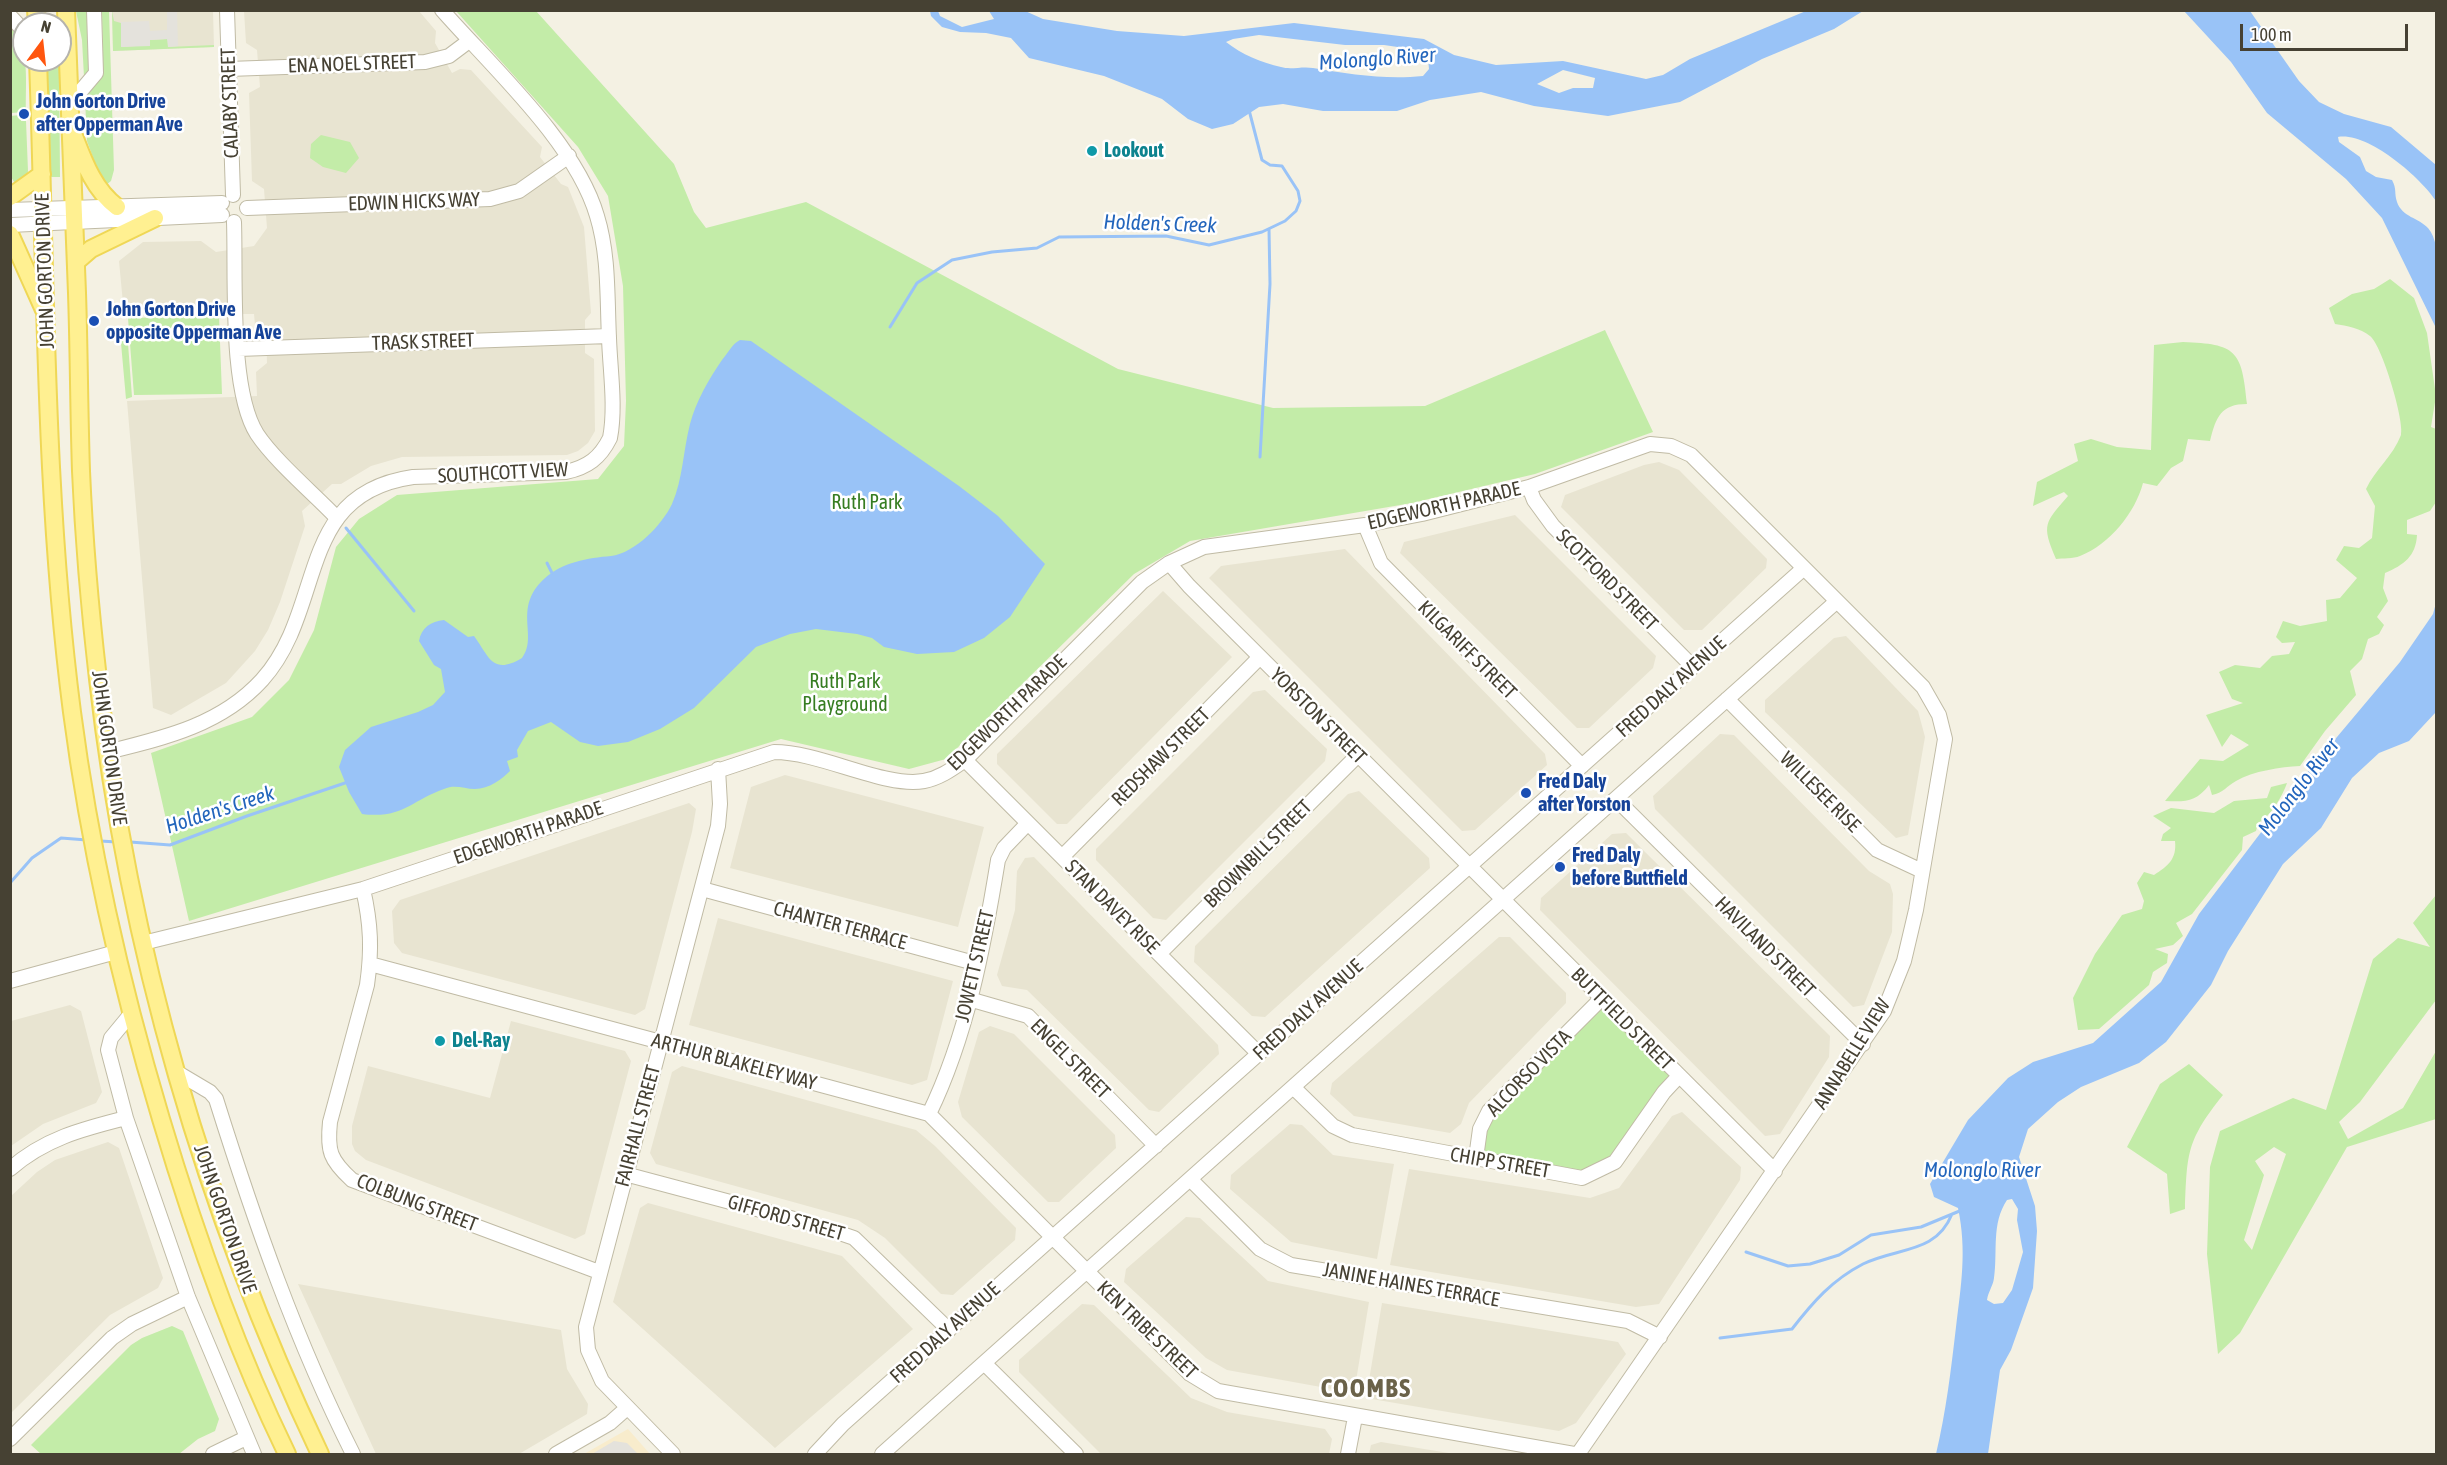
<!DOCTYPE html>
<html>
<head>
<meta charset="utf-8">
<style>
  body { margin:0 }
  #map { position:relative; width:2447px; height:1465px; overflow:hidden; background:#f4f1e3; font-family:"Asap Condensed",sans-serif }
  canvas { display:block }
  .frame { position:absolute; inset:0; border:12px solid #464133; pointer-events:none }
  .north { position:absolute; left:12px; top:12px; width:60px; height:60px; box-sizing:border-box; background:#fff; border:2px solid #b5b3ad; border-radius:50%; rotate:15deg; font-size:16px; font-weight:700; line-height:24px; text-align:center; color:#464133 }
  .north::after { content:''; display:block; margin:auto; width:21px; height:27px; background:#ff560f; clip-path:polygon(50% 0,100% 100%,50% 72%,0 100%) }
  .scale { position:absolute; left:2240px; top:24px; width:168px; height:27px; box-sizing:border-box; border:3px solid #464133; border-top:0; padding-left:8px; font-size:18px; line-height:21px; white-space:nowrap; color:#464133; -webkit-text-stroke:4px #fff; paint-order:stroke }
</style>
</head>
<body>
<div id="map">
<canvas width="2447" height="1465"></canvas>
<div class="frame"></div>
<div class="north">N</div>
<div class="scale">100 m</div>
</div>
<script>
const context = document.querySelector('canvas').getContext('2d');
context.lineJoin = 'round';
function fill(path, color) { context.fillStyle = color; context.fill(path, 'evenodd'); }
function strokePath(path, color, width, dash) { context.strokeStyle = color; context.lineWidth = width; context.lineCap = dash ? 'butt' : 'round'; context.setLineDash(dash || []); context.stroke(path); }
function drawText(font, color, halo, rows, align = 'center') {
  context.font = font + ' "Asap Condensed",sans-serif'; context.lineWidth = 5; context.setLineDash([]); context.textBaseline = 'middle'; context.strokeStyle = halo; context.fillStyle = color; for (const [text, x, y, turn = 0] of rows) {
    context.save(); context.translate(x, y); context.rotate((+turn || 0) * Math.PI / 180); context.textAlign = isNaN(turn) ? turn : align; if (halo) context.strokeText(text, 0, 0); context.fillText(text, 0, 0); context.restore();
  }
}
fill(new Path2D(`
  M112,11H213L214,47L113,51Z
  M244,11H419L436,31L435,43L452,73L460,69L471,70L542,147L540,157L561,184L568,187L584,227L591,313L585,320V353L594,359L595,431L588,443L578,451L567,455L402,457L371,466L341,484H332L302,511L305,526L280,602L268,630L255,651L226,683L171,715L153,708L127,401L257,396L256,372L267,363L266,332L255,325L254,314H124L119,261L143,242L201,241L216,252L254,246L267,228L264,189L252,181L249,93L260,87L257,50L246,43Z
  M1659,462L1679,470L1767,559L1766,568L1702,630H1684L1561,507L1565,495L1644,465Z
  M1515,515L1656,656L1653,668L1589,728H1577L1400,553L1404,542Z
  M1345,549L1545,754L1547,765L1475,830L1462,831L1209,578L1221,566Z
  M1163,591L1232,657L1067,824H1057L997,764V754Z
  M1846,636L1918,711L1925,737L1908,835L1896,838L1765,712V700L1834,638Z
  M1265,690L1327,749L1325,761L1166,920L1153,918L1096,860V849L1253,692Z
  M1720,734L1734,735L1869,871L1890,884L1893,894L1892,932L1864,1005L1853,1007L1655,809L1653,796Z
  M785,775L984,827L958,927L730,868L751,787Z
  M1359,791L1429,858L1430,868L1265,1017L1252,1016L1194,962L1195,946L1348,794Z
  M689,803L696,809L692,832L645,1009L635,1015L402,953L394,943L392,911L400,900Z
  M1626,833L1830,1036L1829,1057L1780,1134L1765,1136L1540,910L1541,898L1612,834Z
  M1034,857L1218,1045L1219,1054L1159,1112L1149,1110L1027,990L1002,986L997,975L1015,910L1017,871L1025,858Z
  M718,918L953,981L927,1080L912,1085L689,1025Z
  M1499,937H1510L1566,993V1003L1469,1103L1461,1124L1450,1133L1354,1116L1330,1094L1332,1083Z
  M70,1005L81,1011L102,1092L96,1103L43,1124L11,1146V1021Z
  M511,1021L625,1051L631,1061L585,1234L575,1239L366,1160L355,1151L352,1144V1126L368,1066L490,1098Z
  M990,1026L1014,1034L1115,1135L1116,1148L1059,1202H1048L962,1117L958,1102L979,1032Z
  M682,1066L916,1130L935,1146L1016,1228L1015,1240L953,1295L941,1294L885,1238L858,1220L656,1164L650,1153L672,1072Z
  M1682,1112L1741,1167L1740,1180L1659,1304L1636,1307L1390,1265L1409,1169L1590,1198L1619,1188L1672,1116Z
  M1290,1124L1302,1125L1333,1155L1394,1164L1377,1259L1291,1242L1230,1189L1231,1175Z
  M108,1142L119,1148L163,1278L158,1288L110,1315L11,1413V1196L37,1172L55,1160Z
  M648,1203L842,1256L913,1329L775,1448L613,1302L640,1208Z
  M1186,1217L1200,1218L1268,1281L1369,1302L1354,1393L1227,1370L1206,1358L1124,1282L1126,1269Z
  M298,1284L561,1330L567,1369L588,1404L587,1414L519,1454H376Z
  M1382,1303L1618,1342L1626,1354L1576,1423L1559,1431L1366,1398Z
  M1082,1304L1094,1305L1191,1398L1227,1412L1325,1429L1332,1439L1329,1454H1101L1019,1372V1360Z
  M1381,1442L1455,1454H1369L1371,1445Z`), '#e8e4d1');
fill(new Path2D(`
  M628,1429L650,1454H584Z`), '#f8eccc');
fill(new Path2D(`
  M76,11H91L93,67L84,77L82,40Z
  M102,11H109L114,170L111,181L106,185H103L87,141L85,99L103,70Z
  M112,11L114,21L121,23L122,47L150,45V40L168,39V47L214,45V47L113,51Z
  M456,11H536L674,164L694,212L706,228L806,202L1118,369L1273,408L1425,406L1605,330L1653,432L1535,474L1412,503L1190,541L1134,574L946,759L909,769L781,739L189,921L151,753L252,717L289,680L314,630L336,547L359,519L397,495L598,479L624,446L626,401L623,286L608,196L578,147Z
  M10,24C31,46 25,83 26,112L11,113Z
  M45,60H59L60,177H49Z
  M21,115V121H26L28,171L27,176L16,185L11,177L10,116Z
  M321,135L350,142L359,158L346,173L323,167L310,158L311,144Z
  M2390,279L2414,298L2427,333L2436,396L2431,427L2436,429V502L2430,511L2407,520V534L2417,535C2416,556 2404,565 2385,573L2383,588L2388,601L2377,617L2384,625L2379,634L2368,639L2362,659L2350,671L2356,695L2325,731L2300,766C2281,767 2253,771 2236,781C2227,786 2223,793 2212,795L2209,785C2196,802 2186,802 2165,801L2200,759L2223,761L2249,745L2231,734L2222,747L2206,715L2243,703L2232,699L2219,672L2235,665L2260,668L2272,656L2289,654L2295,642L2282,643L2276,637L2283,621L2300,626L2327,621L2326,600L2340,598L2357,578L2336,560L2344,546L2359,548L2372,538L2375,506L2366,489C2375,470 2393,456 2401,435C2405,422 2382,345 2370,336C2360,328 2347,326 2335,324L2329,308L2352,294L2374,289Z
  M219,316L222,394L134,395L128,318Z
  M123,330H127L132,397L126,399L120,332Z
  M2183,342C2236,344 2242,350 2247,404C2221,404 2216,417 2210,441L2188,439L2183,461L2171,468L2157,486L2143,483C2135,513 2110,544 2080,556C2073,559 2063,558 2056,559C2041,524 2045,523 2068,496L2064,492L2033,506L2037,482L2078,461L2074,444L2091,439L2117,447L2151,450L2154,345Z
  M2287,783C2282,797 2271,816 2258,823L2256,831L2243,837L2242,850L2192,914L2176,923L2183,936L2173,945L2155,949L2168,954L2167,963L2153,972L2149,985L2099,1029L2078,1030L2073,998L2095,954L2122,915L2142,909L2144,901L2137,883L2144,872L2154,875C2168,866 2177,859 2175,841H2161L2163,834L2171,828L2153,816L2171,808L2214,813L2234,801L2267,798L2271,787Z
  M2436,895V1000L2360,1102L2339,1122L2348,1139L2403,1108L2436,1051V1119L2347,1147L2240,1333L2218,1354L2207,1254L2210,1167L2220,1131L2293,1098L2326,1110L2373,959L2398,938L2430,947L2413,923ZM2274,1147L2286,1154L2252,1250L2244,1240L2264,1175L2255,1161Z
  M1602,998L1679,1076L1615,1162L1582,1178L1476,1158L1480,1129Z
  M2189,1064L2223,1095C2187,1140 2187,1152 2185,1209L2170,1214L2167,1174L2127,1147L2160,1084Z
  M172,1326L183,1331L219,1419L215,1431L198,1439L179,1454H41L31,1445L131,1345L142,1338Z`), '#c3eca8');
fill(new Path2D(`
  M167,11H177L178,46L168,47L167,39L150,40V46L121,47V22L149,21L150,31L167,30Z
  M614,1441L627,1443L638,1454H592Z`), '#e4e2dc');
fill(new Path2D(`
  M1023,10L1043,19L1117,31L1184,36L1294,23L1424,39L1454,55L1496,65L1563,61L1646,79L1663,75L1690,59L1806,11H1863L1834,29L1762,59L1680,102L1608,116L1534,106L1481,92L1430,100L1397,111H1323L1283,104L1259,107L1233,124L1212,129L1188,119L1162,99L1104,76L1029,58L1011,38L986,33L960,32L942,27L931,16L930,11H938L940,16L962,27L994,19L989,11ZM1259,35L1345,45H1384L1418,50L1428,59L1429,69L1423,76C1385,80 1350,74 1313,68C1302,66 1291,70 1281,67C1262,63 1241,54 1226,42L1233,39ZM1563,70L1595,78L1593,88H1573L1559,93L1537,84Z
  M2184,11H2250L2299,81L2319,102L2344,114L2391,127L2436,165V201C2420,177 2368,132 2338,137L2339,142L2360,157L2366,171L2376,177L2392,180C2397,189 2394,193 2397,202C2402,217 2419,218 2428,228C2444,245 2437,305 2436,328L2382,218L2346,179L2267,113L2231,62Z
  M740,340L751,341L959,486L998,516L1045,564L1010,617L984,638L954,652L917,654L884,647L872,638L857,634L816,629L790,634L756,647L694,708L660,729L628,742L598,746L580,742L551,722L528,731L517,750L518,757L507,761L510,771C502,779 489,789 475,789C464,789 455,784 444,789C410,801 403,819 362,814L349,792L339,767L345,750L371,727L418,712L433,705L445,692L441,669L434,665L419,641C421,628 431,621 444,620L468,637L474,636C489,656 492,676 522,658C539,636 512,609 544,579C562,562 588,558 611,556C635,553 662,525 672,504C683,479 683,451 690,424C696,401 709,379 722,360C728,353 732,344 740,340Z
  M2436,603V712L2409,741L2379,753L2352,778L2321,828L2283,864L2228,951L2211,985L2166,1042L2139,1063L2081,1087L2058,1102L2028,1129L2019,1157L2035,1206L2037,1231L2033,1288L2011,1350L2000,1370L1988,1454H1936C1946,1412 1951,1370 1956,1327C1961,1285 1967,1251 1958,1208L1934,1197L1930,1184L1968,1120L2008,1078L2033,1062L2093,1043L2161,982L2199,914L2300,781L2400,662L2433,614ZM2012,1199L2018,1209L2017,1220L2023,1252L2012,1290L2003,1303L1994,1304L1987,1300C1988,1292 1993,1286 1994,1278C1998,1251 1991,1224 2007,1200Z`), '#99c3f7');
strokePath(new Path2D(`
  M890,327L917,283L952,260L992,252L1037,248L1059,237L1166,236L1209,245L1262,232L1285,221L1296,211L1300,201L1298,191L1282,166L1270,165L1262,160L1249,110
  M1260,457L1270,284L1269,229
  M346,528L414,611
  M547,563L552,573
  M100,841L117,842
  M130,842L170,845L247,816L345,783
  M10,883L32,858L61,838L87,840
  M1746,1252L1788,1266L1810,1264L1839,1255L1871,1235L1921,1227L1962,1210
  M1720,1338L1792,1329C1813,1302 1832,1280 1863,1264C1898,1247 1936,1254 1952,1214`), '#99c3f7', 3);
const minor = new Path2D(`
  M227,10L233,195
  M10,16L24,31
  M229,69L425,62L449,56L469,41
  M69,105L96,73L94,10
  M247,208L490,199L519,191L569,156
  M10,210L222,203
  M234,222C236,277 229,390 257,434C275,461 313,493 336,517
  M10,225L222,215
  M238,349L609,336
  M1529,487L1534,500L1553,526L1693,667
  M1365,525L1381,563L1582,766
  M1169,563L1189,586L1775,1171
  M1727,699L1877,850L1922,871
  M107,752C164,738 221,725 262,680C327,608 294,494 413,477L566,472C588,467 600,458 610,438C616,407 610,369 609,338C607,297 609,255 597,216C576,143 492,67 442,10
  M965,760L1259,1054
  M1616,799L1863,1044
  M1062,857L1260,657
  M363,889C371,924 372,950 367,985L330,1122C327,1151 330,1160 352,1180L599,1272
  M702,889L978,964
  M143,943L363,889L774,752C821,752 884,788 924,781C940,778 952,769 965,760L1142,582L1169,563L1204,547L1365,525L1422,514L1529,487L1650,444L1671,446L1691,455L1923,687L1939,715L1945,739L1916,910L1904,961L1884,1011L1578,1454
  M1159,954L1358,755
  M370,964L929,1114L1190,1374L1218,1391L1574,1454
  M10,981L116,952
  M969,999L1028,1016L1156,1146
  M130,1015L111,1038L108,1050L126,1118L188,1297L254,1454
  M178,1073L210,1092L216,1099C254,1220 296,1341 353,1454
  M1293,1087L1333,1126L1352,1135L1582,1178L1615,1162L1664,1092L1679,1076
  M929,1114C967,1036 984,946 998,860L1004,848L1028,823
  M1476,1158L1480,1129L1489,1111L1602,998
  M10,1169C44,1139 82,1129 126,1118
  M625,1174L813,1224L854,1238L949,1330
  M1190,1179L1260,1249L1291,1265L1628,1321L1660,1337
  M984,1363L1076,1454
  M10,1439L112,1338L132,1324L188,1297
  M213,1454L246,1438
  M556,1454L610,1423L627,1408
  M673,1454L602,1381L588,1350L586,1327L718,826L720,804L718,769
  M815,1454L843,1424L1804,568
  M882,1454L1837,601
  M1348,1454L1355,1417`);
const major = new Path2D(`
  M36,10L37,24
  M66,10C69,105 74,199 77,293C79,352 79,412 81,471C84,540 90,610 98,679C128,946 205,1212 320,1454
  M38,60C46,277 44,496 72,712C90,850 121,985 161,1119C195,1233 235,1347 287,1454
  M74,136C84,162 94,190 117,207
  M10,197L42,174
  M10,234L44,310
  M76,262L91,249L155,218`);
strokePath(minor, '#c0bba5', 16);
strokePath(major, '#efd756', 20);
strokePath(minor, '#fff', 14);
strokePath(major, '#fff091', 16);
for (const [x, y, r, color] of [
  [24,114,6,"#1a4fb4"],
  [1092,151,6,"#0f9aa8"],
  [94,321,6,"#1a4fb4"],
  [1526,793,6,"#1a4fb4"],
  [1560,867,6,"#1a4fb4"],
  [440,1041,6,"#0f9aa8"]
]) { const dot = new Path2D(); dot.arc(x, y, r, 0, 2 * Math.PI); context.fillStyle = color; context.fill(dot); strokePath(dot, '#fff', 2); }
drawText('20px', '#464133', '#fff', [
  ["ENA NOEL STREET",352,64,-2],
  ["CALABY STREET",230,103,-92],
  ["EDWIN HICKS WAY",414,202,-2],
  ["JOHN GORTON DRIVE",45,271,-92],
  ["TRASK STREET",423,342,-2],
  ["SOUTHCOTT VIEW",503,473,-3],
  ["EDGEWORTH PARADE",1444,506,-13],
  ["SCOTFORD STREET",1607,580,45],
  ["KILGARIFF STREET",1467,650,45],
  ["FRED DALY AVENUE",1671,687,-42],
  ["EDGEWORTH PARADE",1007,713,-44],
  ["YORSTON STREET",1318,716,45],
  ["JOHN GORTON DRIVE",109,748,82],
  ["REDSHAW STREET",1161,757,-45],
  ["WILLESEE RISE",1820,792,45],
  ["EDGEWORTH PARADE",528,833,-19],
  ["BROWNBILL STREET",1258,854,-45],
  ["STAN DAVEY RISE",1112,907,45],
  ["CHANTER TERRACE",840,926,15],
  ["HAVILAND STREET",1765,947,45],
  ["JOWETT STREET",975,966,-77],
  ["FRED DALY AVENUE",1308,1010,-42],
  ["BUTTFIELD STREET",1622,1019,45],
  ["ANNABELLE VIEW",1852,1054,-58],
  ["ENGEL STREET",1070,1059,45],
  ["ARTHUR BLAKELEY WAY",734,1062,15],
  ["ALCORSO VISTA",1529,1073,-46],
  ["FAIRHALL STREET",638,1126,-75],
  ["CHIPP STREET",1500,1163,10],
  ["COLBUNG STREET",417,1203,21],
  ["GIFFORD STREET",786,1218,16],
  ["JOHN GORTON DRIVE",225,1219,71],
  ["JANINE HAINES TERRACE",1411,1285,10],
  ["KEN TRIBE STREET",1147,1330,44],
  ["FRED DALY AVENUE",945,1333,-42]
]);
drawText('bold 20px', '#164399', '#fff', [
  ["John Gorton Drive",36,102],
  ["after Opperman Ave",36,125],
  ["John Gorton Drive",106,310],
  ["opposite Opperman Ave",106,333],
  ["Fred Daly",1538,782],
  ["after Yorston",1538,805],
  ["Fred Daly",1572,856],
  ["before Buttfield",1572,879]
], 'left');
drawText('bold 20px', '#0d838f', '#fff', [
  ["Lookout",1104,151],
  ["Del-Ray",452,1041]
], 'left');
drawText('20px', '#367d21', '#fff', [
  ["Ruth Park",867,503],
  ["Ruth Park",845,682],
  ["Playground",845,705]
]);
drawText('italic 21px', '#2265bc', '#fff', [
  ["Molonglo River",1377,59,-4],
  ["Holden's Creek",1160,224,2],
  ["Molonglo River",2299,787,-52],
  ["Holden's Creek",220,810,-18],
  ["Molonglo River",1982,1170]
]);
context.letterSpacing = '1.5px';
drawText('bold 26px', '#6a6249', '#fff', [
  ["COOMBS",1366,1389]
]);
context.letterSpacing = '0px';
</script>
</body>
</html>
